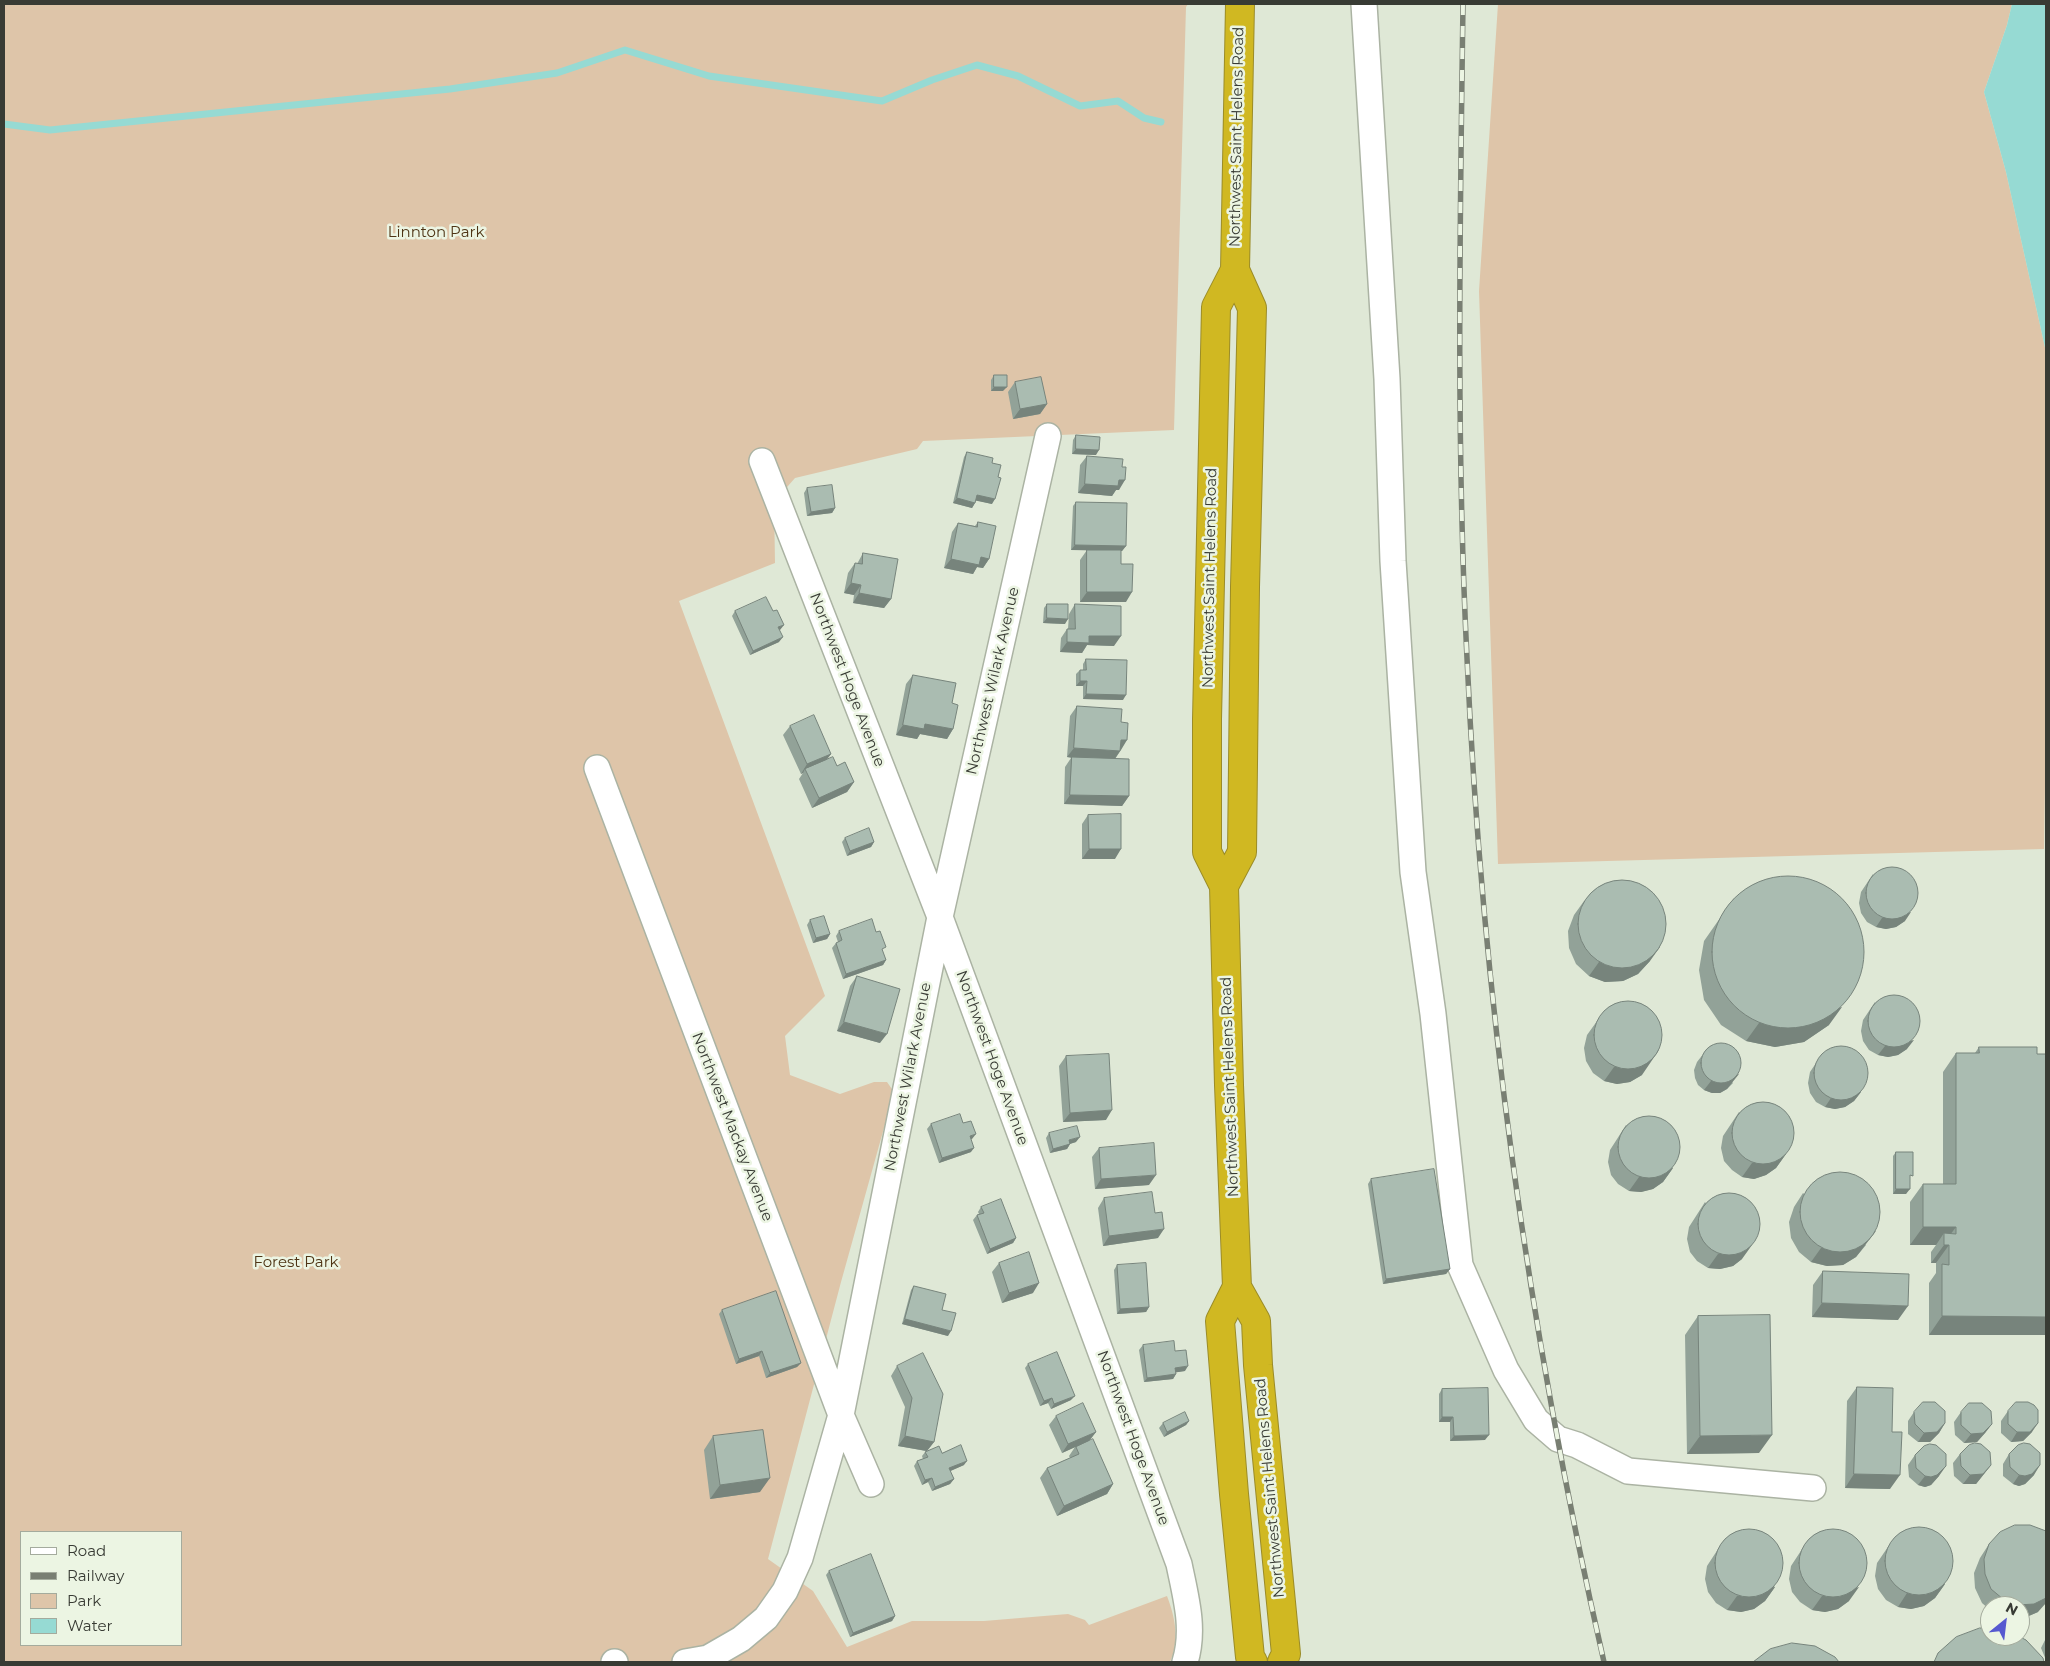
<!DOCTYPE html>
<html>
<head>
<meta charset="utf-8">
<style>
  body { margin:0 }
  #map { position:relative; width:2050px; height:1666px; overflow:hidden; background:#dfe8d6; font-family:Montserrat,sans-serif }
  canvas { display:block }
  .frame { position:absolute; inset:0; border:5px solid #383b34; pointer-events:none }
  .legend { position:absolute; left:20px; top:1531px; width:162px; height:115px; box-sizing:border-box; background:#ecf5e3; border:1px solid #a4ab9d; margin:0; padding:6px 9px; list-style:none; font-size:15px; color:#383b34 }
  .legend li { display:flex; align-items:center; gap:10px; height:25px }
  .legend b { width:25px; border:1px solid #a4ab9d }
  .north { position:absolute; left:1980px; top:1596px; width:50px; height:50px; box-sizing:border-box; background:#ecf5e3; border:1px solid #a4ab9d; border-radius:50%; rotate:29deg; font-size:14px; font-weight:700; line-height:20px; text-align:center; color:#383b34 }
  .north::after { content:''; display:block; margin:auto; width:18px; height:22px; background:#5659d0; clip-path:polygon(50% 0,100% 100%,50% 72%,0 100%) }
</style>
</head>
<body>
<div id="map">
<canvas width="2050" height="1666"></canvas>
<div class="frame"></div>
<ul class="legend">
<li><b style="height:6px;background:#fff"></b>Road</li>
<li><b style="height:6px;background:#797f73"></b>Railway</li>
<li><b style="height:14px;background:#dec5a9"></b>Park</li>
<li><b style="height:14px;background:#96dad3"></b>Water</li>
</ul>
<div class="north">N</div>
</div>
<script>
const context = document.querySelector('canvas').getContext('2d');
context.lineJoin = 'round';
function fill(path, color) { context.fillStyle = color; context.fill(path, 'evenodd'); }
function strokePath(path, color, width, dash) { context.strokeStyle = color; context.lineWidth = width; context.lineCap = dash ? 'butt' : 'round'; context.setLineDash(dash || []); context.stroke(path); }
function drawText(font, color, halo, rows, align = 'center') {
  context.font = font + ' Montserrat,sans-serif'; context.lineWidth = 5; context.setLineDash([]); context.textBaseline = 'middle'; context.strokeStyle = halo; context.fillStyle = color; for (const [text, x, y, turn = 0] of rows) {
    context.save(); context.translate(x, y); context.rotate((+turn || 0) * Math.PI / 180); context.textAlign = isNaN(turn) ? turn : align; if (halo) context.strokeText(text, 0, 0); context.fillText(text, 0, 0); context.restore();
  }
}
fill(new Path2D(`
  M4,4H1188L1186,7L1174,430L923,441L917,449L795,478L774,502L775,563L679,601L825,996L785,1036L790,1075L840,1094L874,1082H887L894,1092L841,1282L768,1559L813,1591L847,1647L912,1621H984L1068,1614L1085,1620L1089,1625L1167,1596C1175,1617 1180,1640 1170,1662H4ZM21,1532H181V1645H21Z
  M1498,4H2012L2007,25L1984,92L2006,172L2046,352V724L2044,849L1498,864L1479,291Z`), '#dec5a9');
fill(new Path2D(`
  M2012,4H2046V352L2006,172L1984,92L2007,25Z`), '#96dad3');
strokePath(new Path2D(`
  M4,124L50,130L450,89L557,73L625,50L709,76L882,101L932,80L977,65L1018,76L1080,106L1118,101L1144,118L1161,122`), '#96dad3', 7);
const minor = new Path2D(`
  M1364,4L1387,379L1393,561L1413,872L1433,1014L1460,1265L1506,1370L1536,1420L1558,1439L1577,1445L1628,1471L1813,1488
  M762,461L940,917L1179,1564C1186,1598 1195,1629 1185,1662
  M597,768L841,1415L871,1484
  M614,1662H615
  M685,1662L708,1658L741,1639L766,1618L785,1591L800,1558L841,1415L940,917L1048,436`);
const highway = new Path2D(`
  M1235,270L1216,307L1207,719V852L1224,886L1229,1085L1237,1287L1256,1321L1258,1365L1286,1654L1282,1662
  M1224,886L1242,852L1245,587L1252,308L1235,270L1240,4
  M1237,1287L1220,1321L1234,1494L1250,1657L1253,1662`);
strokePath(minor, '#abb3a3', 28);
strokePath(highway, '#9b8c28', 30);
strokePath(minor, '#fff', 25);
strokePath(highway, '#d0b822', 28);
const rail = new Path2D(`
  M1463,4C1460,222 1456,440 1467,658C1482,994 1529,1334 1604,1662`);
strokePath(rail, '#797f73', 5.5);
strokePath(rail, '#ecf5e3', 4, [11]);
fill(new Path2D(`
  M994,375L1003,391H991V380Z
  M1015,382L1047,404L1040,414L1013,419L1008,392Z
  M1076,435L1096,455L1072,454L1073,440Z
  M967,452L992,463V504L975,500V503L972,508L953,503L964,457Z
  M1087,456L1122,467L1119,490H1116L1112,496L1078,493L1080,465Z
  M807,488L835,508L832,513L807,516L804,493Z
  M1076,502L1126,546L1122,551H1121V564L1126,602H1080V560L1087,550H1071L1073,506Z
  M978,522L989,559L983,568L977,567L973,574L944,568L952,532L958,523L975,526Z
  M863,553L891,599L884,608L853,603L854,595L844,593L848,573L855,563L857,564Z
  M1047,604L1065,624L1043,623L1044,608Z
  M1075,604L1114,646L1087,645L1082,653L1060,652L1061,638L1067,629H1068L1069,614Z
  M735,611L780,630H779V642L750,655L732,616Z
  M1086,659L1123,700L1083,699V686H1076V674L1080,670H1083V664Z
  M913,675L952,703L953,729L947,739L920,734L917,739L896,735L906,684Z
  M1077,706L1121,722V750L1115,759L1129,796L1122,806L1064,804L1065,767L1071,758L1067,757L1070,716Z
  M790,726L831,754L827,759L837,766L854,782L847,792L812,808L799,779L803,773L801,774L783,735Z
  M1088,815L1115,859H1082V824Z
  M845,838L874,842L871,847L847,856L842,842Z
  M1873,874L1905,921L1896,927L1886,929L1876,927L1867,922L1861,913L1859,903L1861,892Z
  M1734,898L1829,1025L1804,1042L1775,1047L1746,1041L1721,1025L1704,1000L1699,970L1704,941Z
  M1584,901L1650,961L1638,974L1623,981L1605,982L1589,976L1576,964L1569,948L1568,931L1574,915Z
  M810,920L830,934L827,939L813,943L807,925Z
  M839,931L886,960L883,965L843,979L832,948L836,943L838,942L836,936Z
  M857,976L880,1043L837,1031L850,986Z
  M1875,1002L1907,1049L1898,1055L1888,1057L1878,1055L1869,1050L1863,1041L1861,1031L1863,1020Z
  M1605,1010L1642,1075L1630,1082L1617,1084L1604,1081L1593,1073L1586,1061L1584,1048L1587,1035Z
  M1979,1047L2037,1054H2046V1335H1929V1283L1936,1273V1263H1931V1252L1936,1245H1910V1202L1923,1184H1943V1072L1956,1053H1975Z
  M1704,1053L1733,1083L1727,1089L1720,1093H1712L1704,1090L1698,1085L1695,1078L1694,1070L1697,1062Z
  M1822,1054L1861,1092L1854,1101L1845,1107L1835,1109L1825,1107L1816,1102L1810,1093L1808,1083L1810,1072Z
  M1066,1056L1106,1120L1063,1122L1059,1066Z
  M1739,1112L1786,1154L1776,1168L1766,1175L1754,1179L1742,1177L1732,1170L1724,1161L1721,1148L1723,1136Z
  M963,1123L972,1139H971V1152L939,1163L927,1129L931,1124Z
  M1626,1125L1673,1168L1663,1182L1653,1189L1641,1192L1629,1191L1618,1184L1611,1175L1608,1162L1610,1150Z
  M1049,1133L1076,1142L1070,1144L1067,1149L1050,1153L1046,1138Z
  M1099,1148L1149,1185L1095,1189L1092,1157Z
  M1896,1152L1910,1180L1906,1194H1893V1156Z
  M1371,1179L1450,1269L1446,1274L1383,1284L1368,1184Z
  M1803,1193L1866,1245L1856,1257L1843,1265L1827,1266L1811,1262L1799,1252L1791,1238L1789,1222L1794,1207Z
  M1104,1198L1158,1238L1103,1246L1098,1208Z
  M1705,1202L1742,1259L1733,1266L1720,1269L1708,1268L1697,1261L1690,1252L1687,1239L1689,1227Z
  M981,1207L1016,1238L1013,1243L987,1254L973,1220L977,1215L979,1214L978,1212Z
  M999,1263L1033,1293L1002,1303L992,1272Z
  M1117,1265L1149,1307L1146,1312L1117,1314L1114,1270Z
  M1823,1271L1898,1320L1812,1317L1813,1285Z
  M914,1286L942,1310L948,1336L902,1324L911,1290Z
  M722,1310L801,1363L797,1367L766,1378L759,1356L736,1364L719,1314Z
  M1698,1316L1759,1453L1687,1454L1685,1335Z
  M1143,1345L1175,1351L1185,1371L1176,1372V1374L1173,1379L1144,1382L1139,1350Z
  M1028,1364L1071,1400L1051,1409L1048,1403L1040,1406L1025,1368Z
  M897,1366L934,1442L927,1451L942,1453L964,1465L950,1471L954,1479L950,1484L932,1491L928,1482L922,1485L914,1466L917,1461L923,1459L922,1456L926,1451L898,1446L905,1407L891,1376Z
  M1857,1387L1890,1489L1845,1488L1847,1401Z
  M1442,1389L1485,1440L1450,1441V1422H1439V1394Z
  M2008,1411L2032,1432L2023,1441L2011,1442L2001,1433V1421Z
  M1914,1412L1945,1423L1939,1433L1930,1442H1918L1908,1434V1421Z
  M1961,1412L1992,1424L1985,1433L1977,1442L1964,1443L1955,1435L1954,1422Z
  M1056,1416L1096,1432L1089,1441L1113,1484L1107,1494L1057,1516L1040,1478L1047,1468L1070,1458L1069,1456L1075,1447L1062,1453L1049,1425Z
  M1189,1421L1186,1425L1164,1437L1159,1428L1163,1423Z
  M713,1436L760,1492L710,1499L704,1450Z
  M1960,1454L1991,1465L1984,1474L1976,1484H1963L1954,1476L1953,1463Z
  M2009,1454L2034,1475L2025,1484L2019,1486L2013,1484L2003,1476V1464Z
  M1915,1455L1939,1476L1931,1485L1925,1487L1918,1485L1909,1477L1908,1465Z
  M1894,1538L1945,1584L1935,1598L1924,1606L1911,1609L1898,1607L1886,1600L1878,1589L1875,1576L1877,1563Z
  M1724,1540L1775,1587L1765,1601L1754,1609L1741,1612L1727,1610L1716,1603L1708,1592L1705,1579L1707,1566Z
  M1808,1540L1849,1601L1838,1609L1825,1612L1812,1610L1800,1602L1792,1592L1789,1579L1791,1566Z
  M1989,1544L2038,1612L2024,1618L2020,1606H1990V1610L1982,1603L1975,1588L1974,1573L1980,1558Z
  M829,1571L895,1616L892,1621L850,1637L826,1575Z
  M2046,1638V1660L2041,1648Z`), '#92a298');
fill(new Path2D(`
  M994,387H1007L1003,391H991Z
  M1047,404L1040,414L1013,419L1020,409Z
  M1076,449L1099,450L1096,455L1072,454Z
  M1119,480H1125L1119,490H1116L1112,496L1078,493L1085,484Z
  M977,495L995,499L992,504L973,500Z
  M957,498L975,503L972,508L953,503Z
  M835,508L832,513L807,516L811,512Z
  M1075,545L1126,546L1122,551L1071,550Z
  M981,557L989,559L983,568L977,567L973,574L944,568L951,559Z
  M851,583L861,585L854,595L844,593Z
  M1087,592H1132L1126,602H1080Z
  M859,593L891,599L884,608L853,603Z
  M1047,618L1068,619L1065,624L1043,623Z
  M784,625L780,630L775,632L778,627Z
  M1089,636H1121L1114,646L1087,645L1082,653L1060,652L1067,642Z
  M783,637L779,642L750,655L753,651Z
  M1080,681H1087L1083,686H1076Z
  M1086,694L1126,695L1123,700L1083,699Z
  M925,724L953,729L947,739L920,734L917,739L896,735L903,725Z
  M1121,740H1127L1121,750H1114Z
  M1074,748L1120,751L1114,760L1067,757Z
  M831,754L824,763L805,769L803,773L801,774L807,764Z
  M854,782L847,792L812,808L819,798Z
  M1070,795L1129,796L1122,806L1064,804Z
  M874,842L871,847L847,856L850,851Z
  M1089,849H1121L1115,859H1082Z
  M1911,912L1905,921L1896,927L1886,929L1876,927L1882,918Z
  M830,934L827,939L813,943L816,938Z
  M1660,947L1650,961L1638,974L1623,981L1605,982L1589,976L1599,962Z
  M886,960L883,965L843,979L846,974Z
  M1842,1007L1829,1025L1804,1042L1775,1047L1746,1041L1759,1023Z
  M844,1022L887,1034L880,1043L837,1031Z
  M1914,1040L1907,1049L1898,1055L1888,1057L1878,1055L1885,1046Z
  M1659,1050L1642,1075L1630,1082L1617,1084L1604,1081L1614,1067Z
  M1739,1074L1727,1089L1720,1093H1712L1704,1090L1711,1081Z
  M1861,1092L1854,1101L1845,1107L1835,1109L1825,1107L1831,1098Z
  M1112,1110L1106,1120L1063,1122L1070,1113Z
  M976,1134L972,1139L967,1141L970,1136Z
  M1080,1137L1076,1142L1066,1145L1069,1140Z
  M1070,1144L1067,1149L1050,1153L1053,1149Z
  M974,1148L971,1152L939,1163L942,1158Z
  M1786,1154L1776,1168L1766,1175L1754,1179L1742,1177L1752,1163Z
  M1673,1168L1663,1182L1653,1189L1641,1192L1629,1191L1639,1177Z
  M1156,1175L1149,1185L1095,1189L1101,1179Z
  M1896,1189H1910L1906,1194H1893Z
  M1923,1227H1956L1944,1243V1233L1936,1245H1910Z
  M1164,1229L1158,1238L1103,1246L1109,1236Z
  M1876,1231L1856,1257L1843,1265L1827,1266L1811,1262L1821,1248Z
  M1016,1238L1013,1243L987,1254L990,1249Z
  M1752,1245L1742,1259L1733,1266L1720,1269L1708,1268L1718,1254Z
  M1944,1245H1949L1936,1263H1931Z
  M1450,1269L1446,1274L1383,1284L1386,1279Z
  M1039,1283L1033,1293L1002,1303L1009,1293Z
  M1822,1303L1908,1306L1898,1320L1812,1317Z
  M1149,1307L1146,1312L1117,1314L1120,1309Z
  M1942,1316L2046,1317V1335H1929Z
  M905,1319L951,1331L948,1336L902,1324Z
  M762,1351L759,1356L736,1364L739,1359Z
  M801,1363L797,1367L766,1378L770,1373Z
  M1188,1366L1185,1371L1172,1373L1175,1368Z
  M1176,1374L1173,1379L1144,1382L1147,1378Z
  M1075,1396L1071,1400L1051,1409L1054,1404Z
  M1052,1398L1048,1403L1040,1406L1044,1401Z
  M1442,1417H1453L1450,1422H1439Z
  M1189,1421L1186,1425L1164,1437L1167,1432Z
  M1945,1423L1939,1433L1930,1442H1918L1924,1433Z
  M2038,1423L2032,1432L2023,1441L2011,1442L2017,1432Z
  M1992,1424L1985,1433L1977,1442L1964,1443L1971,1434Z
  M1096,1432L1089,1441L1062,1453L1068,1444Z
  M1489,1435L1485,1440L1450,1441L1454,1436Z
  M1772,1435L1759,1453L1687,1454L1700,1436Z
  M905,1436L934,1442L927,1451L898,1446Z
  M967,1461L964,1465L946,1473L949,1468Z
  M1991,1465L1984,1474L1976,1484H1963L1970,1475Z
  M2040,1465L2034,1475L2025,1484L2019,1486L2013,1484L2019,1475Z
  M1946,1466L1939,1476L1931,1485L1925,1487L1918,1485L1925,1476Z
  M1854,1474L1900,1475L1890,1489L1845,1488Z
  M770,1478L760,1492L710,1499L720,1485Z
  M932,1478L928,1482L922,1485L925,1480Z
  M954,1479L950,1484L932,1491L935,1487Z
  M1113,1484L1107,1494L1057,1516L1064,1506Z
  M1945,1584L1935,1598L1924,1606L1911,1609L1898,1607L1907,1593Z
  M1775,1587L1765,1601L1754,1609L1741,1612L1727,1610L1737,1596Z
  M1859,1587L1849,1601L1838,1609L1825,1612L1812,1610L1822,1596Z
  M2046,1598V1603L2038,1612L2024,1618H2020V1606H1999L2003,1599Z
  M895,1616L892,1621L850,1637L853,1633Z`), '#77847c');
const building = new Path2D(`
  M994,375H1007V387H994Z
  M1041,377L1047,404L1020,409L1015,382Z
  M1076,435L1100,437L1099,450L1076,449Z
  M967,452L993,458L992,463L1001,465L998,477L1001,478L995,499L977,495L975,503L957,498Z
  M1087,456L1123,459L1122,467H1126L1125,480H1119L1118,486L1085,484Z
  M832,485L835,508L811,512L807,488Z
  M1076,502L1127,503L1126,546L1075,545Z
  M978,522L996,526L989,559L981,557L979,565L951,559L958,523L977,527Z
  M1087,550H1121V564H1133L1132,592H1087Z
  M863,553L898,559L891,599L859,593L861,585L851,583L855,563L862,564Z
  M766,597L773,611L777,610L784,625L778,627L783,637L753,651L735,611Z
  M1047,604H1068V619L1047,618Z
  M1075,604L1121,606V636H1089V643L1067,642V629H1075Z
  M1086,659L1127,660L1126,695L1086,694L1087,681H1080V670H1086Z
  M913,675L956,683L952,703L958,705L953,729L925,724L924,729L903,725Z
  M1077,706L1122,709L1121,722L1128,723L1127,740H1121L1120,751L1074,748Z
  M814,715L831,754L807,764L790,726Z
  M833,757L837,766L845,762L854,782L819,798L805,769Z
  M1072,757L1129,759V796L1070,795Z
  M1121,814V849H1089L1088,815Z
  M869,828L874,842L850,851L845,838Z
  M1866 893a26 26 0 1 1 52 0a26 26 0 1 1-52 0Z
  M1712 952a76 76 0 1 1 152 0a76 76 0 1 1-152 0Z
  M1578 924a44 44 0 1 1 88 0a44 44 0 1 1-88 0Z
  M824,916L830,934L816,938L810,920Z
  M872,919L876,932L880,931L886,947L882,949L886,960L846,974L836,943L842,940L839,931Z
  M857,976L900,989L887,1034L844,1022Z
  M1868 1021a26 26 0 1 1 52 0a26 26 0 1 1-52 0Z
  M1594 1035a34 34 0 1 1 68 0a34 34 0 1 1-68 0Z
  M1701 1063a20 20 0 1 1 40 0a20 20 0 1 1-40 0Z
  M1814 1073a27 27 0 1 1 54 0a27 27 0 1 1-54 0Z
  M1979,1047H2037V1054H2046V1317L1942,1316V1264L1949,1265V1245H1944V1233L1956,1234V1227H1923V1184H1956V1053H1979Z
  M1109,1054L1112,1110L1070,1113L1066,1056Z
  M1732 1133a31 31 0 1 1 62 0a31 31 0 1 1-62 0Z
  M960,1114L963,1123L971,1121L976,1134L970,1136L974,1148L942,1158L931,1124Z
  M1618 1147a31 31 0 1 1 62 0a31 31 0 1 1-62 0Z
  M1077,1126L1080,1137L1069,1140L1070,1144L1053,1149L1049,1133Z
  M1154,1143L1156,1175L1101,1179L1099,1148Z
  M1896,1152H1913V1176L1910,1175V1189H1896Z
  M1434,1169L1450,1269L1386,1279L1371,1179Z
  M1800 1212a40 40 0 1 1 80 0a40 40 0 1 1-80 0Z
  M1152,1192L1155,1213L1162,1212L1164,1229L1109,1236L1104,1198Z
  M1698 1224a31 31 0 1 1 62 0a31 31 0 1 1-62 0Z
  M1001,1199L1016,1238L990,1249L977,1215L984,1213L981,1207Z
  M1029,1252L1039,1283L1009,1293L999,1263Z
  M1146,1263L1149,1307L1120,1309L1117,1265Z
  M1823,1271L1909,1274L1908,1306L1822,1303Z
  M914,1286L946,1294L942,1310L956,1313L951,1331L905,1319Z
  M776,1291L801,1363L770,1373L762,1351L739,1359L722,1310Z
  M1770,1315L1772,1435L1700,1436L1698,1316Z
  M1174,1341L1175,1351L1186,1350L1188,1366L1175,1368L1176,1374L1147,1378L1143,1345Z
  M1057,1352L1075,1396L1054,1404L1052,1398L1044,1401L1028,1364Z
  M923,1353L943,1394L934,1442L905,1436L912,1398L897,1366Z
  M1857,1387L1893,1388L1892,1432H1902L1900,1475L1854,1474Z
  M1488,1388L1489,1435L1454,1436L1453,1417H1442V1389Z
  M1923,1402H1935L1945,1411V1423L1937,1432L1924,1433L1915,1424L1914,1412Z
  M2016,1402H2028L2034,1405L2038,1410V1423L2030,1432H2017L2008,1424V1411Z
  M1083,1403L1096,1432L1068,1444L1056,1416Z
  M1969,1403H1982L1991,1411L1992,1424L1983,1433L1971,1434L1961,1425V1412Z
  M1185,1412L1189,1421L1167,1432L1163,1423Z
  M763,1430L770,1478L720,1485L713,1436Z
  M1093,1439L1113,1484L1064,1506L1047,1468L1079,1454L1076,1447Z
  M1975,1443L1981,1444L1990,1452L1991,1465L1983,1474L1970,1475L1961,1466L1960,1454L1969,1445Z
  M2024,1443L2030,1444L2040,1453V1465L2032,1474L2025,1476L2019,1475L2010,1467L2009,1454L2018,1445Z
  M1930,1444L1936,1445L1946,1454V1466L1937,1475L1931,1477L1925,1476L1916,1468L1915,1455L1924,1446Z
  M961,1445L967,1461L949,1468L954,1479L935,1487L932,1478L925,1480L917,1461L928,1457L925,1452L939,1446L942,1453Z
  M2015,1525H2030L2046,1531V1598L2034,1604L2018,1605L2003,1599L1991,1589L1985,1574L1984,1559L1989,1544L2000,1532Z
  M1885 1561a34 34 0 1 1 68 0a34 34 0 1 1-68 0Z
  M1799 1563a34 34 0 1 1 68 0a34 34 0 1 1-68 0Z
  M1715 1563a34 34 0 1 1 68 0a34 34 0 1 1-68 0Z
  M871,1554L895,1616L853,1633L829,1571Z
  M1980,1628L1990,1629V1636H2018L2026,1640L2043,1658L2044,1662H1934L1938,1653L1956,1637Z
  M1792,1643L1815,1646L1835,1657L1839,1662H1753L1770,1649Z`);
fill(building, '#aabcb1');
strokePath(building, '#77847c', 1);
drawText('15px', '#383b34', '#ecf5e3', [
  ["Northwest Saint Helens Road",1237,137,-89],
  ["Northwest Saint Helens Road",1210,578,-89],
  ["Northwest Hoge Avenue",847,680,69],
  ["Northwest Wilark Avenue",993,681,-77],
  ["Northwest Hoge Avenue",992,1058,70],
  ["Northwest Wilark Avenue",908,1077,-79],
  ["Northwest Saint Helens Road",1230,1087,-92],
  ["Northwest Mackay Avenue",732,1127,69],
  ["Northwest Hoge Avenue",1133,1438,70],
  ["Northwest Saint Helens Road",1270,1488,-95]
]);
drawText('15px', '#4e3414', '#ecf5e3', [
  ["Linnton Park",436,233],
  ["Forest Park",296,1263]
]);
</script>
</body>
</html>
